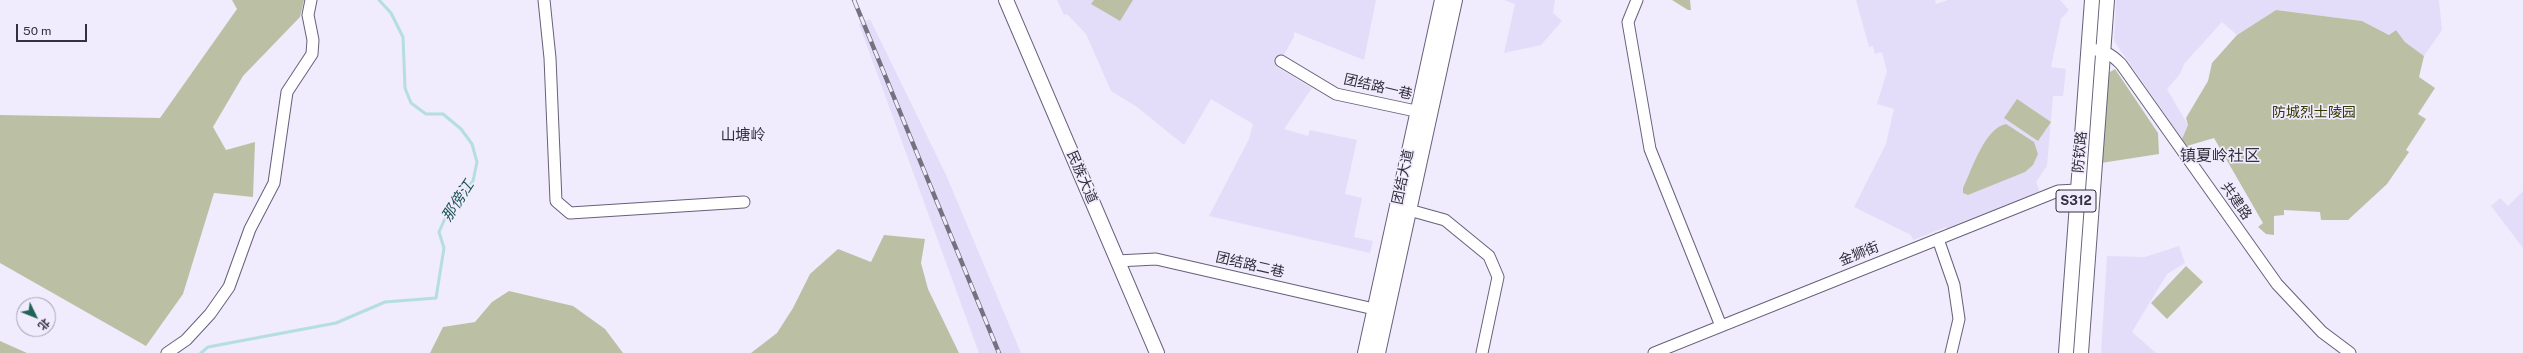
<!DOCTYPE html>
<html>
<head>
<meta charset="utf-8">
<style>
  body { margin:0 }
  #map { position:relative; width:2523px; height:353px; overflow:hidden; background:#f0ebfd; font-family:"Public Sans","Noto Sans SC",sans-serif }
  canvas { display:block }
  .north { position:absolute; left:16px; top:297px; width:40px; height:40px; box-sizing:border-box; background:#f0ebfd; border:1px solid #a5a1b0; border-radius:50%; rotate:133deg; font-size:11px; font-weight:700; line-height:16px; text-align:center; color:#34313c }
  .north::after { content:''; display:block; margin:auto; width:14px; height:18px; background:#206456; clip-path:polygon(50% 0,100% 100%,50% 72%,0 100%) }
  .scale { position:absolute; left:16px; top:24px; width:71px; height:18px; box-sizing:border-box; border:2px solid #34313c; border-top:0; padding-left:5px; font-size:12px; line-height:14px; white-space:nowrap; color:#34313c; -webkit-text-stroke:3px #f0ebfd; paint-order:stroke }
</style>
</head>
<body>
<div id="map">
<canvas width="2523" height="353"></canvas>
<div class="north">北</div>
<div class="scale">50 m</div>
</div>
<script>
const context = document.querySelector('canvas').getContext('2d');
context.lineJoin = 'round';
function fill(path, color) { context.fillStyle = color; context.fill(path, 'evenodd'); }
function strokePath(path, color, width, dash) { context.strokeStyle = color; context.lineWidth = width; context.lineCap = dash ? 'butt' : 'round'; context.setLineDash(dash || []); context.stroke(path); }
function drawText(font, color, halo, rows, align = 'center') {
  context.font = font + ' "Public Sans","Noto Sans SC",sans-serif'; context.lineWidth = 3.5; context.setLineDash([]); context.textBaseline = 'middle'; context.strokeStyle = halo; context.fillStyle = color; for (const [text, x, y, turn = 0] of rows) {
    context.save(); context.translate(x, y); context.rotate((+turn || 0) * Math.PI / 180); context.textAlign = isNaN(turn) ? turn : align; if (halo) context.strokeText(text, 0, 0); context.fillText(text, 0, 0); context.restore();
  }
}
fill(new Path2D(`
  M1057,0H1376L1364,60L1294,32V37L1277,67L1312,88L1284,129L1308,136L1310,130L1357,140L1345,194L1362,198L1354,237L1373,241L1370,253L1209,216L1249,139L1253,124L1211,99L1184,145L1137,107L1111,91L1086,34L1067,14L1064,15Z
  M1504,0H1555L1553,13L1562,21L1541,45L1504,53L1515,4Z
  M1856,0H1935L1936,4L1948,0H2060L2069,10L2061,19L2051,67L2066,69L2063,96H2053L2047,166L2036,182L2040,192L1947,229L1946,227L1913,240L1911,235L1854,207L1886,144L1894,109L1877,104L1887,71L1882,52L1875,54L1873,46L1869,47Z
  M2116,0H2439L2442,30L2424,56L2405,42L2396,30L2389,35L2362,21L2276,10L2237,35L2222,22L2184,64L2180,74L2167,89L2188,125L2182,139L2114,41Z
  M870,19L947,177L1021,353H979L859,24Z
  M2523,191V248L2491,206L2500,198L2508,206Z
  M2179,246L2185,263L2167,274L2132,332L2156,353H2101L2107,256L2145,257Z`), '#e4ddf9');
fill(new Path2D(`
  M232,0H304L300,17L243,76L213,127L226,150L255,142L253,197L214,193L183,294L146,346L0,263V115L160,118L237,9Z
  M1094,0H1133L1120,21L1091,4Z
  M1672,0H1690L1691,10H1688Z
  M2276,10L2362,21L2389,35L2396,30L2405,42L2424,56L2419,77L2435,88L2418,114L2426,119L2406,150L2409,152L2387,184L2348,220H2321L2320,212L2284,210V215L2274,216V235L2266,234L2258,227L2263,223L2214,138L2187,146L2182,139L2188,125L2186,118L2208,81L2212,63L2237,35Z
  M2115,69L2158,133L2159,154L2101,163L2105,75Z
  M2017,99L2051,122L2038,141L2004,118Z
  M2006,124L2034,142L2038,154L2033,165L2025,172L1968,195L1963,193V188C1972,169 1985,128 2006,124Z
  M884,235L925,239L921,263L928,289L959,353H751L777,333L793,308L810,274L838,249L871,262Z
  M2186,266L2203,282L2167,319L2151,303Z
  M509,291L573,306L605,329L623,353H430L443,327L475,322L492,302Z
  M0,341L27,353H0Z`), '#bbc0a4');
strokePath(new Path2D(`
  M201,353L208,347L336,323L385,302L436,298L444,248L439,232L447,214L473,181L477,162L472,144L461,129L443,114H426L411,103L405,88L403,37L391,13L379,0`), '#b4dedf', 3);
const minor = new Path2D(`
  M544,0L550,58L556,201L570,213L744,202
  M1637,0L1628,22L1650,149L1721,326
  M2088,49C2103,50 2110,53 2121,64L2277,284L2322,332L2350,353
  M1281,61L1336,94L1425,113
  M1409,210L1445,220L1489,256L1498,277L1482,353
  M1938,239L1954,285L1959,319L1951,353
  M1117,261L1156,259L1374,309
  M167,353L186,340L210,314L229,287L250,229L274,183L287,92L312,54L313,40L308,15L311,0
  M1654,353L2058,191L2077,190`);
const major = new Path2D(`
  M1006,0L1157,353
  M1365,353L1442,0
  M1378,353L1455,0
  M2066,353L2092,0
  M2081,353L2107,0`);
strokePath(minor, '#676079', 13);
strokePath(major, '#676079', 16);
strokePath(minor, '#fff', 11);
strokePath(major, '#fff', 14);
const rail = new Path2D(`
  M854,0L999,353`);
strokePath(rail, '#75727f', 4.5);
strokePath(rail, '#f0ebfd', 3, [9]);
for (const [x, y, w] of [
  [2076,201,40]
]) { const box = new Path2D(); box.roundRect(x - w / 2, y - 11, w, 22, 3); context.fillStyle = '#f0ebfd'; context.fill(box); strokePath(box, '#34313c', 1); }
drawText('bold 13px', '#34313c', null, [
  ["S312",2076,201]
]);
drawText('14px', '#34313c', '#f0ebfd', [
  ["团结路一巷",1378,87,13],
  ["防钦路",2080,152,-85],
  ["民族大道",1082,177,67],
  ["团结大道",1403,177,-78],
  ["共建路",2236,201,55],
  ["金狮街",1859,254,-22],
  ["团结路二巷",1250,265,13]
]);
drawText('14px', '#343800', '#f0ebfd', [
  ["防城烈士陵园",2314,113]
]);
drawText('15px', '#34313c', '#f0ebfd', [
  ["山塘岭",743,135]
]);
drawText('italic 15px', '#1b5557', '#f0ebfd', [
  ["那傍江",458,201,-57]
]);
drawText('16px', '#34313c', '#f0ebfd', [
  ["镇夏岭社区",2220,156]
]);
</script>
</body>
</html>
